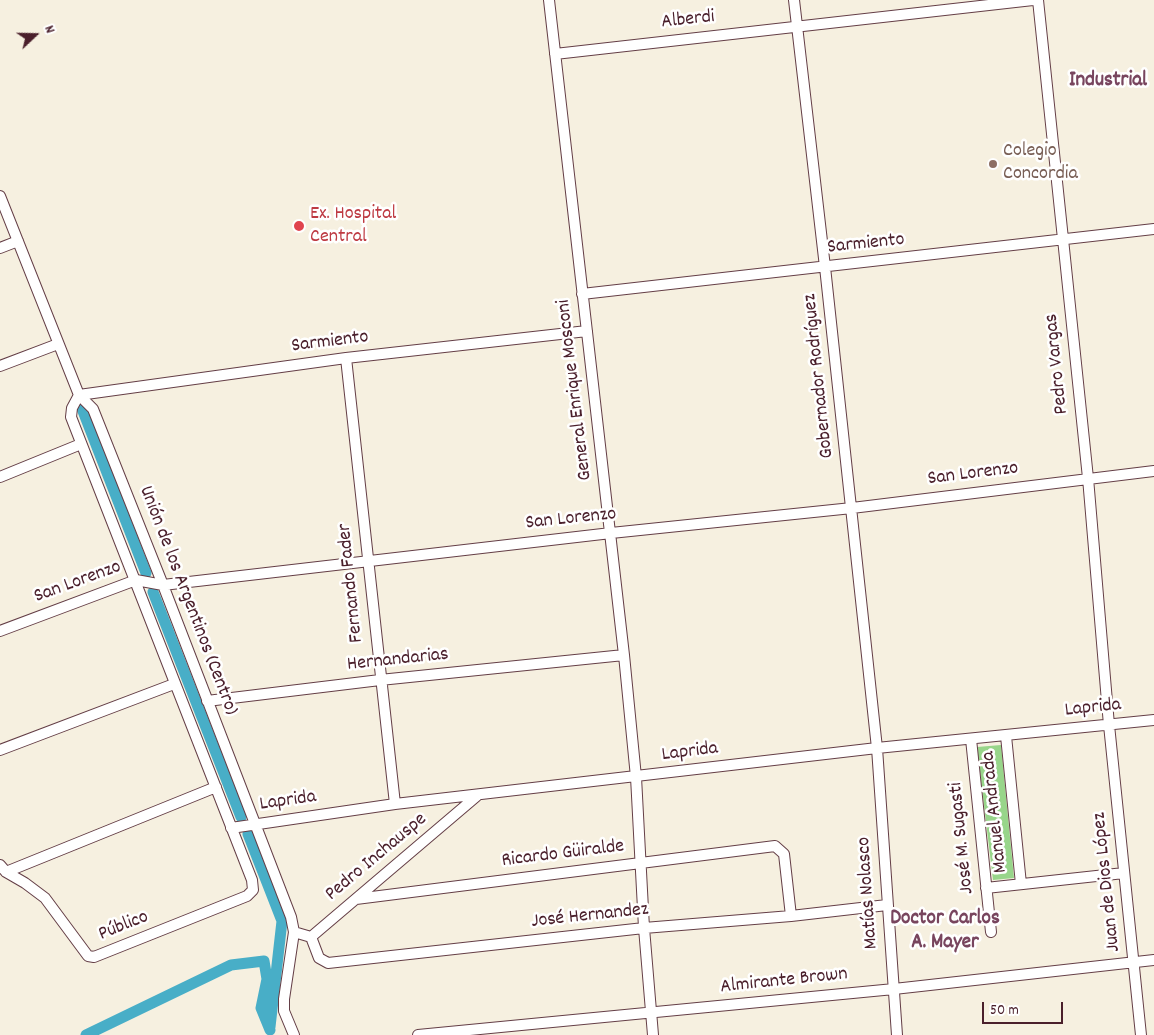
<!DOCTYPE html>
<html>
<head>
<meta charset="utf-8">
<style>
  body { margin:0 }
  #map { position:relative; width:1154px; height:1035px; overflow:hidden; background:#f6f0e0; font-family:Dekko,sans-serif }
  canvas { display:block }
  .north { position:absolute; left:10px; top:10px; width:50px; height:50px; -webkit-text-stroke:4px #fff; paint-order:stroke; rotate:69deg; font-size:14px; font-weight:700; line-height:20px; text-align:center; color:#4a1f2b }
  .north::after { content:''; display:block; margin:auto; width:18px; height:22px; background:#4a1f2b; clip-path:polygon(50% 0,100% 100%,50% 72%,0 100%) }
  .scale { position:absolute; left:982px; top:1002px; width:81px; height:22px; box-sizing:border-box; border:2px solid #4a1f2b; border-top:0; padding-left:6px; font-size:15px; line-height:18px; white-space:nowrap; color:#4a1f2b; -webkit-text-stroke:4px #fff; paint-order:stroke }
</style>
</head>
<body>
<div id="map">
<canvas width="1154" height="1035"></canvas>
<div class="north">N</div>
<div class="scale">50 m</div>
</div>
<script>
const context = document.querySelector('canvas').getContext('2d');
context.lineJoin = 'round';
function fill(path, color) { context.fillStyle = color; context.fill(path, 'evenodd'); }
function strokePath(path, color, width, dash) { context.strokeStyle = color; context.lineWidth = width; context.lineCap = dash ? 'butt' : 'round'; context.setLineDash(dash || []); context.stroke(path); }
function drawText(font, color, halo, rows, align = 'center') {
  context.font = font + ' Dekko,sans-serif'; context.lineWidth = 5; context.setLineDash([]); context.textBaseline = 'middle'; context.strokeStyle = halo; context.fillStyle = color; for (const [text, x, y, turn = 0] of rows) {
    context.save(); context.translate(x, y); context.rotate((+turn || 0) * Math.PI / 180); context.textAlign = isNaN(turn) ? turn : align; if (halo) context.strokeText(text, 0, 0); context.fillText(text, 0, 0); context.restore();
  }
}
fill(new Path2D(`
  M1001,745L1014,878L993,880L977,747Z`), '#98d58a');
strokePath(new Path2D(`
  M81,406L146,573
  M153,592L241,817
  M248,834L282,921L270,1027
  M86,1035L231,965L264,961L267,979L261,1008L270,1030`), '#48aec7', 11);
const minor = new Path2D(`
  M549,0L624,655L636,777L644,928L653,1035
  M794,0L825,267L877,748L897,1035
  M1038,0L1088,478L1109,725L1141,1035
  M555,54L1033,0
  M0,196L79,395L93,409L163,585L291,917L294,932L284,999V1011L294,1035
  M0,248L18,241
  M582,294L1154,229
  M346,358L395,804
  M0,366L58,344
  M79,395L346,358L587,331
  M0,477L81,444
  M0,631L136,580L163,585L611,533L852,508L1154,471
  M207,701L380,680L624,655
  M1006,736L1021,884
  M971,739L991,932
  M0,750L174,684
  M231,828L395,804L877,748L1154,720
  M0,865L6,872L25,883L45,898L88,956L94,957L247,896L253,890L252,880L71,417L72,408L79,395
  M6,872L216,787
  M986,888L1124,873
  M356,899L775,846L784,854L791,916
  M294,932L311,937L478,795
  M311,937L319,958L328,963L644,928L791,916L887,905
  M418,1035L894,989L1154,960`);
strokePath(minor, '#643e46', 12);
strokePath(minor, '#fff', 10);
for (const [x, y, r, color] of [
  [993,164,5,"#8d6e63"],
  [299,226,6,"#e0444e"]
]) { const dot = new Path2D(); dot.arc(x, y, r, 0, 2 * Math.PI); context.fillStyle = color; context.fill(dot); strokePath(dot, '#fff', 2); }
drawText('20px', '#4a1f2b', '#fff', [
  ["Alberdi",688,21,-6],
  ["Sarmiento",866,245,-6],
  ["Sarmiento",330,343,-7],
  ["Pedro Vargas",1058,364,-96],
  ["Gobernador Rodríguez",820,376,-96],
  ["General Enrique Mosconi",576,390,-97],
  ["San Lorenzo",973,475,-7],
  ["San Lorenzo",571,520,-6],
  ["San Lorenzo",78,583,-20],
  ["Fernando Fader",352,583,-96],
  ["Unión de los Argentinos (Centro)",187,601,69],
  ["Hernandarias",398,661,-6],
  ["Laprida",1093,709,-6],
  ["Laprida",690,753,-7],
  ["Laprida",288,802,-8],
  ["Manuel Andrada",996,812,-96],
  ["José M. Sugasti",963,838,-96],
  ["Ricardo Güiralde",563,855,-7],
  ["Pedro Inchauspe",377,858,-40],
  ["Juan de Dios López",1108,882,-96],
  ["Matías Nolasco",869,893,-94],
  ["José Hernandez",590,917,-6],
  ["Público",124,927,-22],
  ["Almirante Brown",784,982,-6]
]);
drawText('20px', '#785e54', '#fff', [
  ["Colegio",1003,152],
  ["Concordia",1003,175]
], 'left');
drawText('20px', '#be3a42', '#fff', [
  ["Ex. Hospital",310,215],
  ["Central",310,238]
], 'left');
drawText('bold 21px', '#78455e', '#fff', [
  ["Industrial",1108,82],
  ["Doctor Carlos",945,920],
  ["A. Mayer",945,944]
]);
</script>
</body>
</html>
